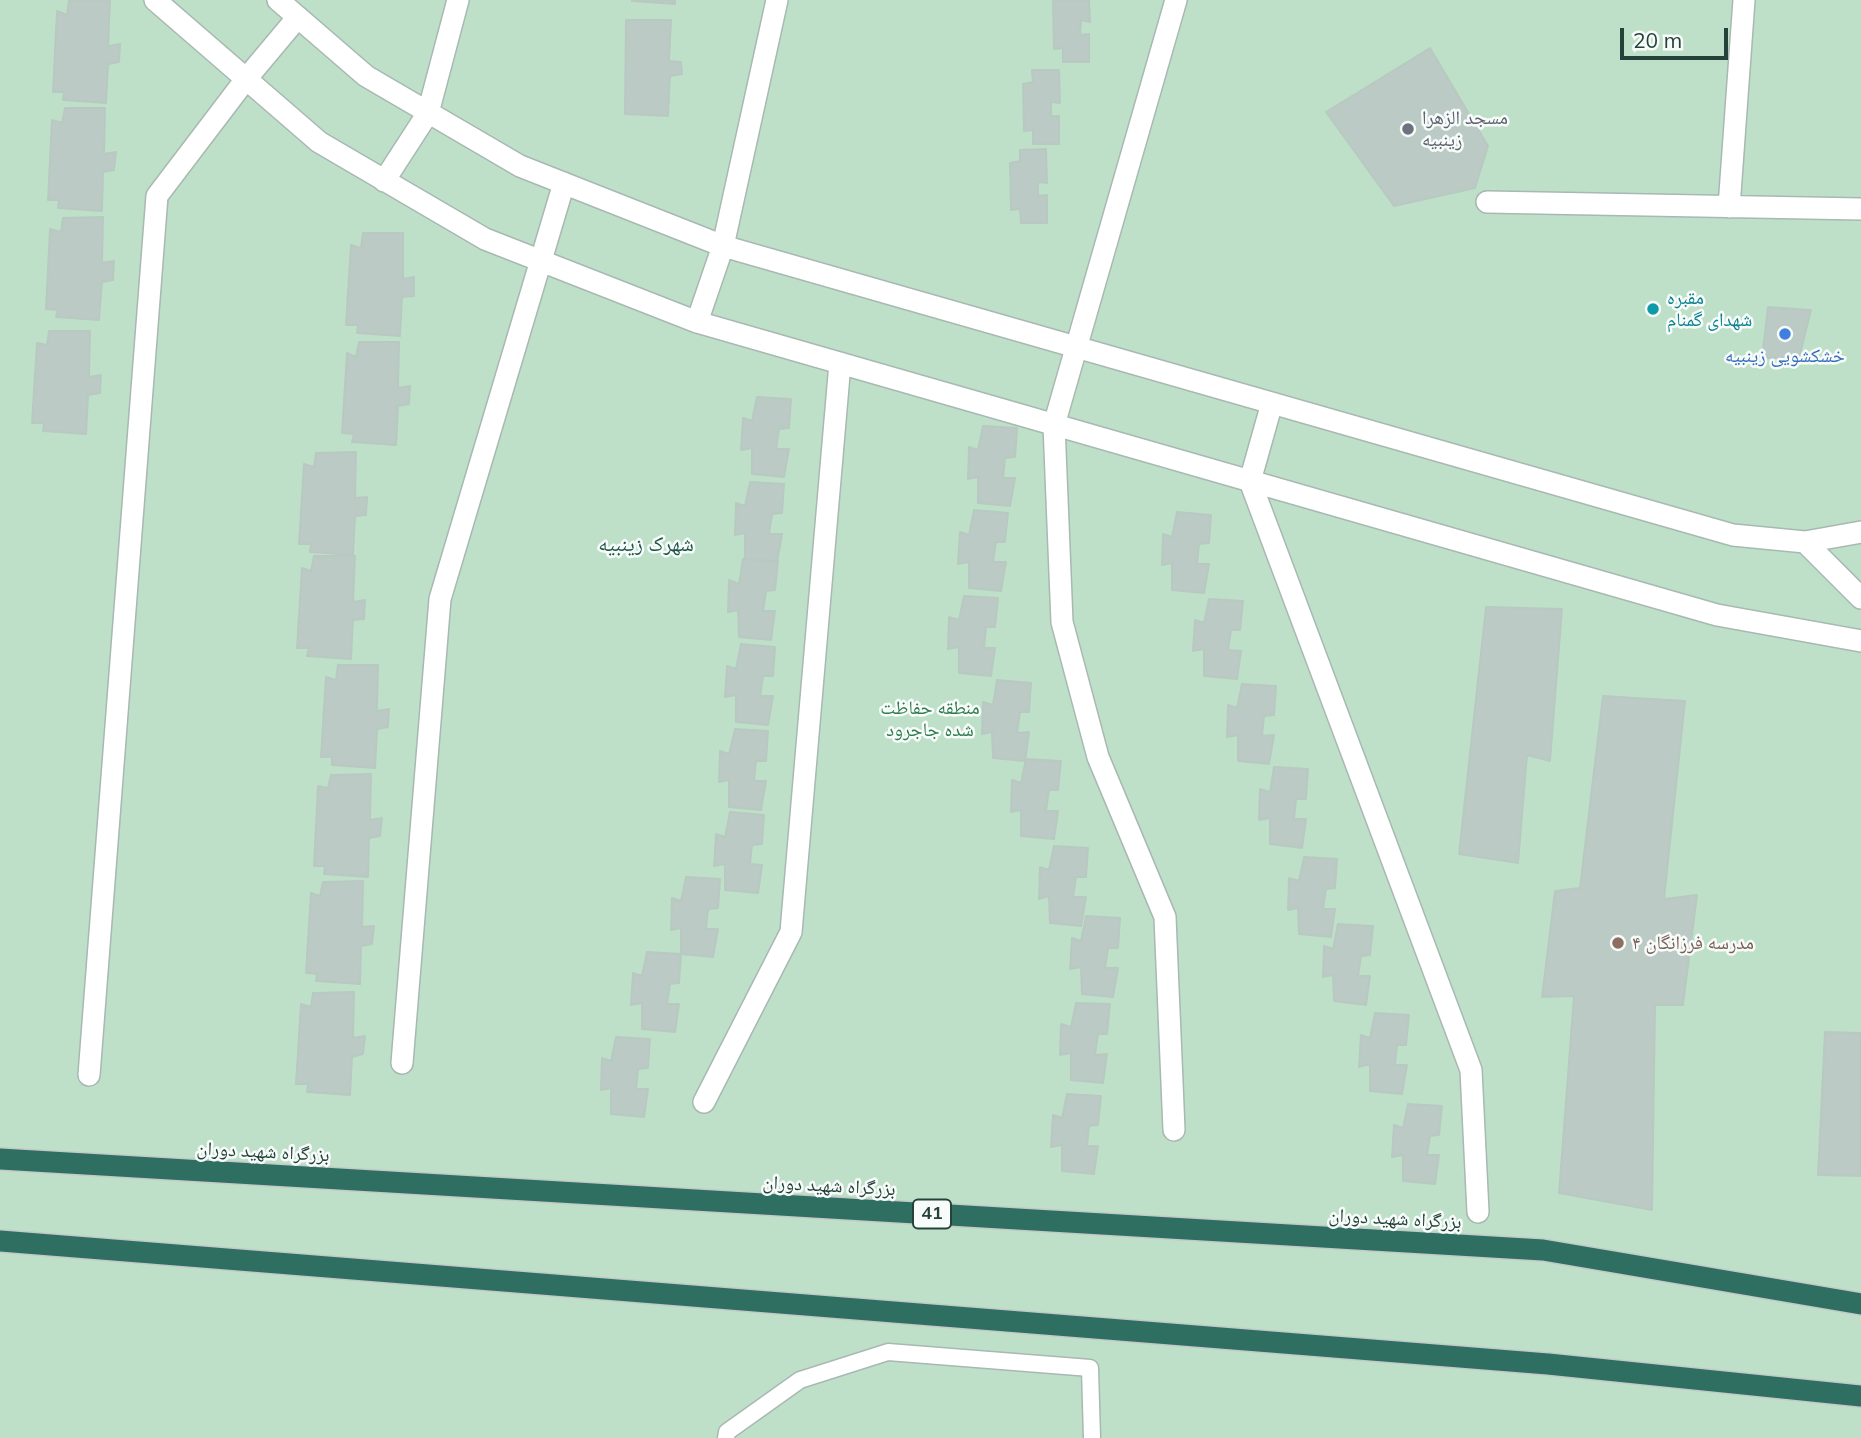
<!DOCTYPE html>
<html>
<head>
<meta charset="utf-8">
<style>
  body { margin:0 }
  #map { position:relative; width:1861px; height:1438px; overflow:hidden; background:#e6efeb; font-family:Mulish,sans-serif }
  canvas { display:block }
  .scale { position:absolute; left:1620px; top:28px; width:108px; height:32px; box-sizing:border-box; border:4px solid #24423a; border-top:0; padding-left:9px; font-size:21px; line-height:24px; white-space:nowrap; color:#24423a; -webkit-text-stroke:5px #f7fbf9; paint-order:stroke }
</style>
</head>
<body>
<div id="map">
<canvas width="1861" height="1438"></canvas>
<div class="scale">20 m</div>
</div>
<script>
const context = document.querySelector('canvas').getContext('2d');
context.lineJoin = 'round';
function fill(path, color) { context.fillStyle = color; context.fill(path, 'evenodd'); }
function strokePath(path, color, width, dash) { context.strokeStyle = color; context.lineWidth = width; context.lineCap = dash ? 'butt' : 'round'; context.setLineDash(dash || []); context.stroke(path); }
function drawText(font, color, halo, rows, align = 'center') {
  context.font = font + ' Mulish,"Noto Naskh Arabic",sans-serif'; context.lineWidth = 5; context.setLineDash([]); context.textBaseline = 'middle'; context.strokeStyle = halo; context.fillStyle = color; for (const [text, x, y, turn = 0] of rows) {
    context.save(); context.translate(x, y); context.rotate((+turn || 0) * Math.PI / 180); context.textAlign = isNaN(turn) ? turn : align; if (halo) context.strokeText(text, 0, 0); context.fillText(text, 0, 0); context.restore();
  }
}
fill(new Path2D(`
  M0,0H1861V1438H0Z`), '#bfe0c8');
const building = new Path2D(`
  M69,0H110L108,46L120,44L119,62L108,64L106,103L63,100L64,92H53L57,11L67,15Z
  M632,0H675V4L632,1Z
  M1059,0H1089L1090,22L1081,20L1080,35L1089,34V62H1063V48L1054,49L1053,1Z
  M626,20H671L669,61L681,62L682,74L670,76L668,116L625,114Z
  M1430,48L1488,146L1475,188L1394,206L1326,112Z
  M1032,70H1059L1060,103L1051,102V116H1059V144H1033V130L1024,131L1023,84L1033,82Z
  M65,108H105L104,154L116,152L114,170L103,172L102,211L58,208L59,200H48L52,120L62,123Z
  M1046,149L1047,183L1038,182V196L1047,195V223H1021L1020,209L1011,210L1010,163L1020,161V150Z
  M103,217L102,263L114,261L113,280L102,282L99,320L56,317L58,310L46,309L50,229L61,232L63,218Z
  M363,233H403V279L414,277V296L402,297L400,336L357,333L358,325H346L351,245L361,248Z
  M1768,307L1811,310L1799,358H1762Z
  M49,331H90L89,377L101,375L100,393L88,395L86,434L43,431L44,423H32L37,343L47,345Z
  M359,342H399L398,388L410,386L409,404L398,406L396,445L352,442L354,434L342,433L347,353L356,357Z
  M757,397L791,399L789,428L779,429L776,449H789L784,477L752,474V448L741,450L743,418L752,421Z
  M983,426L1017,428L1015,457L1005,458L1003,478H1015L1010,506L978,503V477L968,479L969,447L978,450Z
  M356,452L355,498L367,497L366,515L355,516L353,555L310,552L311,544H299L304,464L314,467L316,453Z
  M750,482L784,484L782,513L772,514L769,534H782L777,562L745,559V533L735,535L736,503L745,506Z
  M974,510L1008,513L1005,542H996L993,562H1006L1001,591L969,588V562L958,564L960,532L969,535Z
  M1177,512L1211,515L1209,543L1199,544L1197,564H1209L1204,593L1172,590V563L1162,565L1163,534L1172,537Z
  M314,556H355L353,602L365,600L364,619L353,620L351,659L307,656L309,648H297L302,568L311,571Z
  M743,559L778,561L775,590L766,591L763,611H775L771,640L739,637L738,610L728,612L729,580L739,584Z
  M964,596L998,598L995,627H986L984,648H995L991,676L959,673V647L948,649L949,617L959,620Z
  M1209,599L1243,601L1240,630H1231L1228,650L1241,651L1237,679L1204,676V649L1193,651L1195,620L1204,623Z
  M1486,607L1562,609L1550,761L1527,755L1518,863L1459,854Z
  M741,644L775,647L773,676H763L760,696H773L768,725L736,722V695L725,697L727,666L736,669Z
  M338,665H378L377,711L389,709L388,727L377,729L375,768L332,765V757H321L326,677L336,680Z
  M997,680L1031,683L1029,712H1020L1017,733L1029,732L1025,761L993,758L992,732L982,734L983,702L993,705Z
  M1242,684L1276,686L1274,715L1264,716L1262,736L1274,735L1269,764L1238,761V735L1227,737L1228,705L1237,708Z
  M1603,696L1685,701L1664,899L1697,895L1683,1005H1655L1652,1210L1559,1193L1574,996L1542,997L1555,891L1580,888Z
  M735,729L768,731L766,761H756L754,781H766L761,810L729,807V780L719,782L720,751L729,754Z
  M1026,759L1061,761L1058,790H1049L1046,811H1058L1054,839L1021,836V810L1011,812L1012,780L1021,783Z
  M1274,767L1308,769L1306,799H1296L1294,819H1306L1302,848L1270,844V818L1259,820L1260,789L1270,792Z
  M371,774L370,820L382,818L380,836L369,838L368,877L324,874L325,866H314L318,786L328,788L331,775Z
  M730,812L764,815L762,844L752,845L750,864L762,865L758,893L725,890V864L714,866L716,834L725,837Z
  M1054,846L1088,848L1086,877H1076L1073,897H1086L1081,926L1050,923L1049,896L1039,899L1040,867L1049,870Z
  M1304,857L1337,859L1335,888L1326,889L1323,909H1335L1331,937L1299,934L1298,908L1288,910L1289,878L1299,881Z
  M686,877L720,879L718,908L708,909L706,929H718L713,957L681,954V928L671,930L672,898L681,901Z
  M363,881L362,927L374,926L372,944L361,946L360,984L316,981L317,974L306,973L311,893L320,896L323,882Z
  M1086,916L1120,918L1118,948H1108L1105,968H1118L1113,997L1082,994L1081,967L1070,969L1072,938L1081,941Z
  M1338,924L1373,926L1370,955L1361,956L1358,976H1370L1366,1005L1334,1001L1333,975L1323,977L1324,946L1333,949Z
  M647,952L681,954L679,983L670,984L667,1004H679L675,1032L642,1029V1003L631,1005L633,973L642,976Z
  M354,992L353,1038L365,1036L363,1054L352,1057L350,1095L307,1092L308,1084H296L301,1004L311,1007L313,993Z
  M1076,1003L1110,1004L1107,1034H1098L1095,1055L1107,1054L1103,1083L1071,1080V1053L1060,1055L1061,1024L1071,1027Z
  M1375,1013L1409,1015L1406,1045H1397L1395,1065H1407L1402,1094L1370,1091V1064L1359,1067L1361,1035L1370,1038Z
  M1825,1032L1861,1033V1176L1818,1175Z
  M616,1037L650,1039L648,1068L638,1069L636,1089H648L644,1117L611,1114V1088L601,1090L602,1058L611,1061Z
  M1067,1094L1101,1096L1098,1125L1089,1126L1087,1146H1098L1094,1174L1062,1171V1145L1051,1147L1053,1115L1062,1118Z
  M1408,1104L1442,1106L1439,1135L1430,1136L1427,1155H1439L1435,1184L1403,1181V1155L1392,1157L1394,1125L1403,1128Z`);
fill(building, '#bbcac4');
strokePath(building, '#b8c9c2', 2);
const lane = new Path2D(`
  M726,1438L727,1432L800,1380L888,1352L1090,1368L1092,1438`);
const street = new Path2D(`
  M155,0L319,142L485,239L697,322L1717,615L1861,641
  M278,0L366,76L520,166L723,246L1733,535L1805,542L1861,532
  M384,181L428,113L458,0
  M1487,202L1861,209
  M1729,207L1744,0
  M697,322L723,246L777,0
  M1272,403L1250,481L1471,1070L1478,1212
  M1805,542L1861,598
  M402,1063L440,599L564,183
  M89,1075L157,196L246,79L298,17
  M704,1102L791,932L840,363
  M1174,1130L1165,917L1098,757L1062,622L1054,425L1176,0`);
const highway = new Path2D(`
  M0,1159L1543,1250L1861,1304
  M0,1241L1548,1364L1861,1396`);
strokePath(lane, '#a8b8b2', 19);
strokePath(street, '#a8b8b2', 24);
strokePath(highway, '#c2cac8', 24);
strokePath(lane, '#fff', 16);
strokePath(street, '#fff', 21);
strokePath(highway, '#2f6f62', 21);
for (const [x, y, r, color] of [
  [1408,129,7,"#6b7280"],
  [1653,309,7,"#0f9aa8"],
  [1785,334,7,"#3f7fe0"],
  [1618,943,7,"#8d6e63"]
]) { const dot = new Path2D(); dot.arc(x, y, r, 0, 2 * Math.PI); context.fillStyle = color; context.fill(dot); strokePath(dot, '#f7fbf9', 2.5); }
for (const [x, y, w] of [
  [932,1214,38]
]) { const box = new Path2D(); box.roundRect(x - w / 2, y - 14.5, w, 29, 5); context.fillStyle = '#f7fbf9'; context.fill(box); strokePath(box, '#24423a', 2); }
drawText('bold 18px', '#24423a', null, [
  ["41",932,1214]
]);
drawText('19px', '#5b616d', '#f7fbf9', [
  ["مسجد الزهرا",1422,118],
  ["زینبیه",1422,140]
], 'left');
drawText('19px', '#0d838f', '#f7fbf9', [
  ["مقبره",1667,298],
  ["شهدای گمنام",1667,320]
], 'left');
drawText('19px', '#366cbe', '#f7fbf9', [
  ["خشکشویی زینبیه",1785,356]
]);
drawText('19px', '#2d7a4b', '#f7fbf9', [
  ["منطقه حفاظت",930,708],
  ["شده جاجرود",930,730]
]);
drawText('19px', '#785e54', '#f7fbf9', [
  ["مدرسه فرزانگان ۴",1632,943]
], 'left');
drawText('19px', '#24423a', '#f7fbf9', [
  ["بزرگراه شهید دوران",263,1152,3],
  ["بزرگراه شهید دوران",829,1186,3],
  ["بزرگراه شهید دوران",1395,1219,3]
]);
drawText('21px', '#1f5548', '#f7fbf9', [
  ["شهرک زینبیه",646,545]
]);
</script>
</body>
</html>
